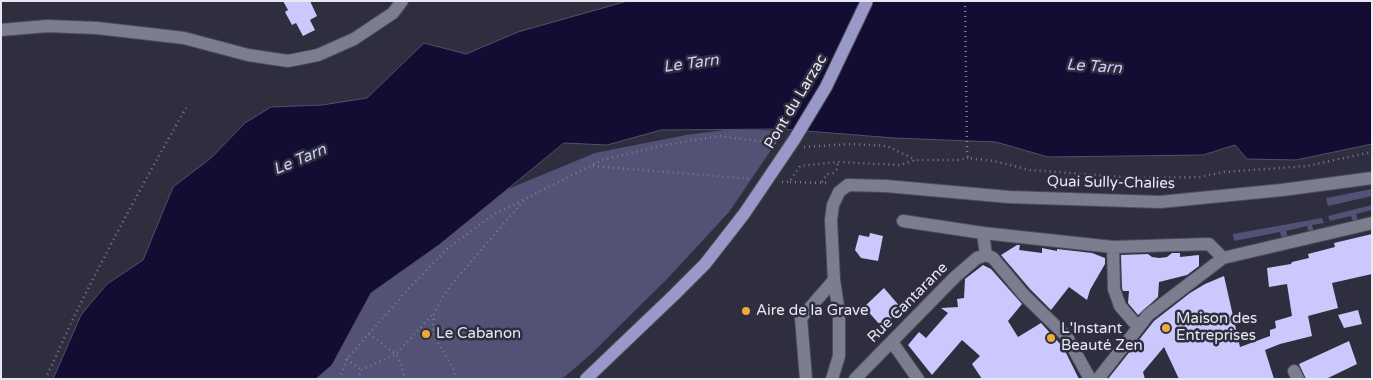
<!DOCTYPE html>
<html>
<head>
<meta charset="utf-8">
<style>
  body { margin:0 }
  #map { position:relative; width:1373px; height:380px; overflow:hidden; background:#2f2e3f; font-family:"Varela Round",sans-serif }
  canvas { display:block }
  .frame { position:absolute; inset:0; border:2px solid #e8e7f2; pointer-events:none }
</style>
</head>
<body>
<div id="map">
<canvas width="1373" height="380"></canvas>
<div class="frame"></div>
</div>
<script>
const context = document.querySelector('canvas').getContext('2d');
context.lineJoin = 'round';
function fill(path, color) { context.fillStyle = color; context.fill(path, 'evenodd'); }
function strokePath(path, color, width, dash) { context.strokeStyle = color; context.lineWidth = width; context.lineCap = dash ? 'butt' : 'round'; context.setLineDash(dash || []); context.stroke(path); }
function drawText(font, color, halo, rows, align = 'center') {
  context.font = font + ' "Varela Round",sans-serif'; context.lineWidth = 5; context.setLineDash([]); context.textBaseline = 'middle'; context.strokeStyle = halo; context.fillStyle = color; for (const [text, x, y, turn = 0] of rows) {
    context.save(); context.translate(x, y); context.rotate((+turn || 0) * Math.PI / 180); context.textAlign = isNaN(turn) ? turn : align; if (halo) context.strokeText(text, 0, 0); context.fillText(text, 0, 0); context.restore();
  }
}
fill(new Path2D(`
  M733,129L784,131L729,212L668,278L590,355L562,379H306L378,277L486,198L595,153L686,135Z
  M1372,189V196L1328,206L1326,198Z
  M1372,205V210L1356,214L1359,224L1354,225L1351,216L1330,221L1328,216Z
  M1322,218L1324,223L1312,225L1315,236L1310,237L1307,226L1286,231L1289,241L1283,242L1280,232L1234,241L1233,234Z`), '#535176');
const water = new Path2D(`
  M628,1H1372V144L1296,160L1247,159L1235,145L1203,155L1048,157L996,142L894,138L781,129L661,130L607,145L564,143L439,245L371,293L332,365L316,379H53L81,315L107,284L143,260L173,187L211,158L245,123L271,107L322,105L367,98L424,43L466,54L518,32Z`);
fill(water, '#140d33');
strokePath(water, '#544e6c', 1);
fill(new Path2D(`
  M283,1H310L317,16L310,20L315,30L303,36L296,23L292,25L285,12L288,10Z
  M870,233L883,236L878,261L861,258L855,250L859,235L869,237Z
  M1372,234V274L1332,283L1338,308L1308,316L1312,336L1280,344L1265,350L1274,379H1179L1164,347L1143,372L1145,379H1108L1154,321L1190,293L1205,284L1224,276L1240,347L1270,336V330L1276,328L1275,321L1292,316L1287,284L1269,287L1267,268L1291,264L1292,262L1309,258L1308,254L1335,247L1334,243Z
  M1017,245H1020L1019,250L1042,253V248L1057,251V249L1092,253L1105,258V264L1090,290L1087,300L1069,287L1051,310L1030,289L1001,255Z
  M1172,253H1180V257L1199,255V266L1187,275L1159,282L1158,297L1138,315L1128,303L1129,291H1123L1122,288L1121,255L1148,254L1152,257L1159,258L1167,257Z
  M983,265L991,269L1022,304L1008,321L1018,337L1041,323L1063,347L1079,379H982L972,364L980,356L962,340L932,375L908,345L919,332L926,338L948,313L941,308L958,307L957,299L964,298L965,279Z
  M884,288L902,309L882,327L864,307Z
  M1358,310L1362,324L1344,328L1338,315Z
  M1349,341L1357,364L1326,379H1306L1299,364Z`), '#cac8fc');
const minor = new Path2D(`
  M1,30L47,26L97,28L184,38L248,55L288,61L318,55L354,39L393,13L402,1
  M903,221L983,233L1113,247L1209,244L1223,258L1148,315L1098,379
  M983,233L986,255L993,258L1024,295L1067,337L1090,379
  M1113,247L1114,289L1120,306L1138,327
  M1223,258L1372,223
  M892,342L918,379
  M1294,371L1298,379
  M806,379L801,318L834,280
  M832,379L839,356V313L834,280L831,220L833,205L839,192L848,185L886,186L1009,197L1160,202L1282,190L1372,178
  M855,379L955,277L977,258L986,255`);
const major = new Path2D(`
  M586,379L674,295L705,264L744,214`);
strokePath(minor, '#4d4c5a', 14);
strokePath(major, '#4d4c5a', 14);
strokePath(new Path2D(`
  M965,1L967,150L968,158L994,161L1030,170L1137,178L1200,177L1224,172L1307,166L1372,152
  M804,147L850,144L887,146L916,160
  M593,166L752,179
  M782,182H789L800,166L838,162L900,165L916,160H960L968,158
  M790,182L829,183
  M822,182L827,174L833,173L837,169L838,162
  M369,334L396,354L433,314
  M347,359L361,370
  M45,379C56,358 64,337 74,317C109,246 147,176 186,108
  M339,379L347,359L410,287L448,248L493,215L602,160L655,147L718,136L776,143
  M357,379L361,370L396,354L401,364L405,379
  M457,379L451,364L436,340L433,327L434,313L450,286L526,198`), '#7d7c8b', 2.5, [1, 4]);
strokePath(minor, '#7d7d90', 12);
strokePath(major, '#9a98c8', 12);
const majorBridge = new Path2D(`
  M744,214L794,140L826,87L867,1`);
strokePath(majorBridge, '#4d4c5a', 14, []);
strokePath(majorBridge, '#9a98c8', 12);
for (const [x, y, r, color] of [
  [746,311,5,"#ebaa39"],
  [1166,328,5,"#ebaa39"],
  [426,334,5,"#ebaa39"],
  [1051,338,5,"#ebaa39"]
]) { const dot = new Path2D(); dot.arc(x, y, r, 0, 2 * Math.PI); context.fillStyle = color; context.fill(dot); strokePath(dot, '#2f2e3f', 2); }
drawText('15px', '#e8e7f2', '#2f2e3f', [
  ["Pont du Larzac",796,102,-59],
  ["Quai Sully-Chalies",1111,183,1],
  ["Rue Cantarane",908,303,-45]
]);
drawText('15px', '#e8e7f2', '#2f2e3f', [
  ["Aire de la Grave",756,311],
  ["Maison des",1176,319],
  ["Entreprises",1176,336],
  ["L'Instant",1061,329],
  ["Beauté Zen",1061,346],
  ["Le Cabanon",436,334]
], 'left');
drawText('italic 16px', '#cecdf9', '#2f2e3f', [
  ["Le Tarn",691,64,-8],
  ["Le Tarn",1094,67,4],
  ["Le Tarn",300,160,-23]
]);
</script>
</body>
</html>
